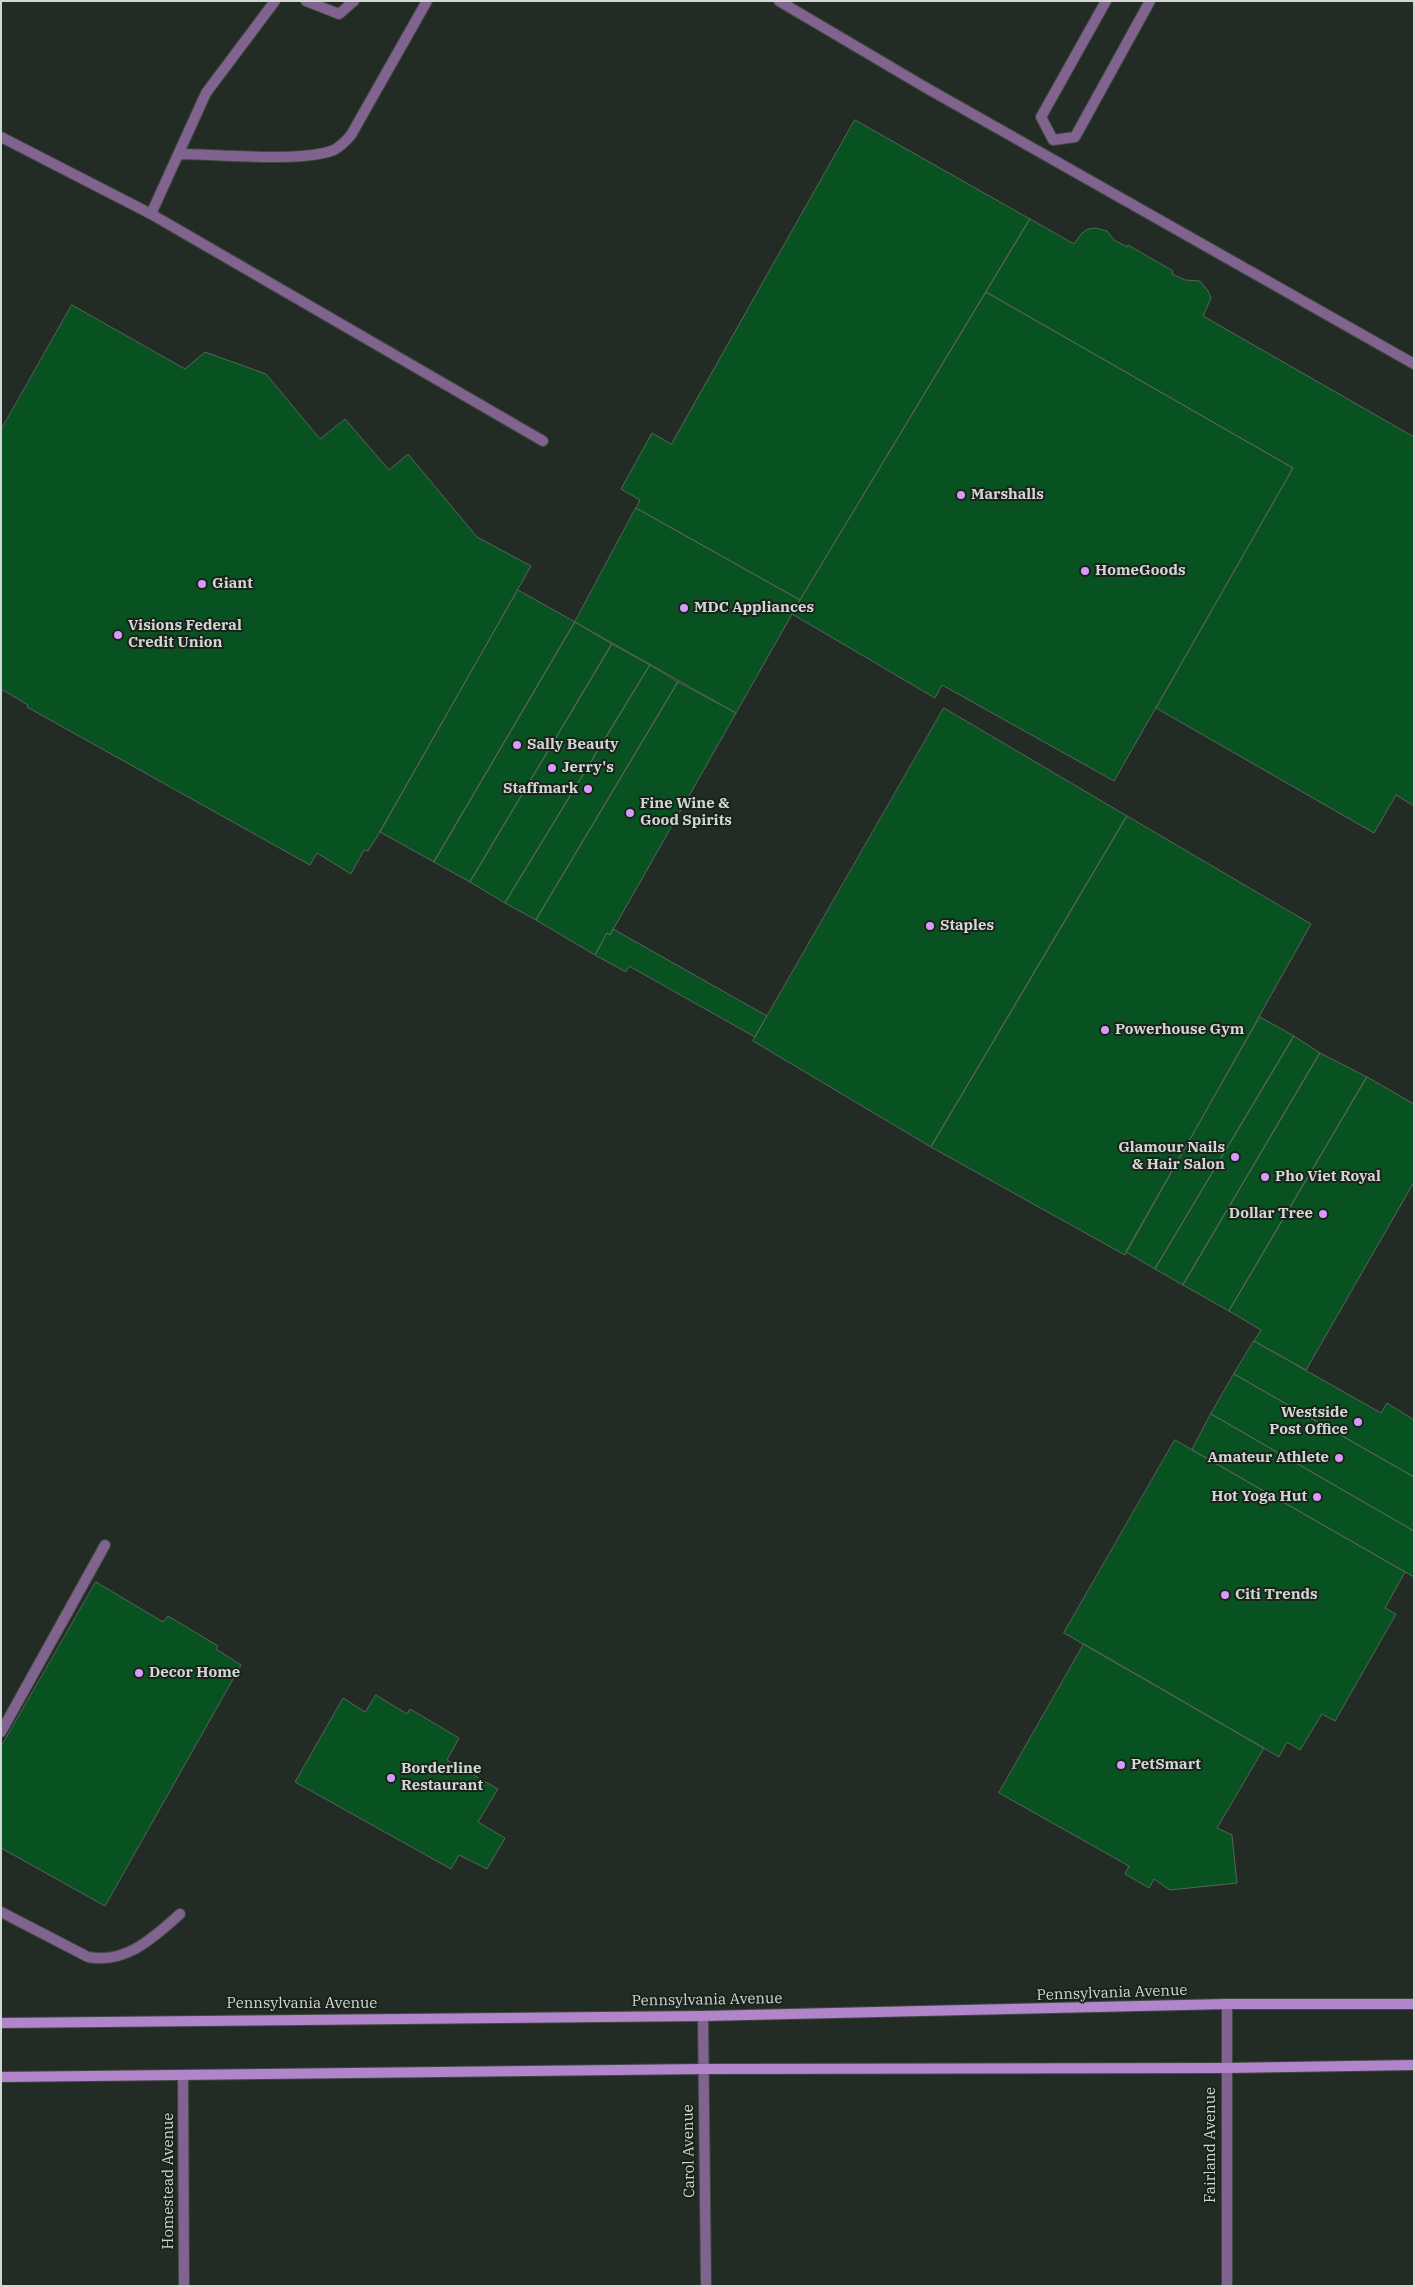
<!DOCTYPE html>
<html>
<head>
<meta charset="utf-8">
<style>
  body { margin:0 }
  #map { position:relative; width:1415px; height:2287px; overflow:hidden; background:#232c24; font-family:"IBM Plex Serif",serif }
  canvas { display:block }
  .frame { position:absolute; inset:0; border:2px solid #d1d7d2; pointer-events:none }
</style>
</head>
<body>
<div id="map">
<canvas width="1415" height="2287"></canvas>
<div class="frame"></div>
</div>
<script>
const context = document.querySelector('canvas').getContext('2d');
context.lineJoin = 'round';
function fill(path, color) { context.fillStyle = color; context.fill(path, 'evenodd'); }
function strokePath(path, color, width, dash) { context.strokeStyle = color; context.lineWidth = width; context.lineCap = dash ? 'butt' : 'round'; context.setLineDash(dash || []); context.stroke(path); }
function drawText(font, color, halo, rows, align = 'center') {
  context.font = font + ' "IBM Plex Serif",serif'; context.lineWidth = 4; context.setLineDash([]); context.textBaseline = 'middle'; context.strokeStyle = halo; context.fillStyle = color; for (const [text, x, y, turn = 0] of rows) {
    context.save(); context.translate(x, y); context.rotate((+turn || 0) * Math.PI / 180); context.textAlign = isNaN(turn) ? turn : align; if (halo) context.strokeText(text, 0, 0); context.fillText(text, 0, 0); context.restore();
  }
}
const building = new Path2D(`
  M855,120L1030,219L800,600L636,508L640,500L621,489L652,433L671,444Z
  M1030,219L1074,244L1082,233L1088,229L1096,228L1107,231L1114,240L1127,247L1128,245L1173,271L1172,274L1185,280L1200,281L1208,291L1211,298L1203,316L1414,437V806L1396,795L1374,833L1156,708L1293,468L986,292Z
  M986,292L1293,468L1114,781L942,685L935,698L792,614Z
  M72,305L185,369L205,352L266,374L320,439L345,419L389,470L408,454L477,537L531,566L380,832L368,851L364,850L351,874L317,853L310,865L27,707L28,705L1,689V430Z
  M636,508L800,600L736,713L575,622Z
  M518,590L575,622L434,862L380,832Z
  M575,622L612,644L470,882L434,862Z
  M612,644L650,665L505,903L470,882Z
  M650,665L678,682L536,920L505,903Z
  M678,682L736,713L610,935L607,933L595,955L536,920Z
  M944,708L1127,816L931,1147L753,1041Z
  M1127,816L1311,924L1125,1255L931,1147Z
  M613,929L767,1016L755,1037L629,966L626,972L595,955L607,933L610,935Z
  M1260,1017L1294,1036L1155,1269L1126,1252Z
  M1294,1036L1320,1053L1183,1285L1155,1269Z
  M1320,1053L1367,1077L1229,1311L1183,1285Z
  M1367,1077L1414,1104V1182L1306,1370L1254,1341L1261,1330L1229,1311Z
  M1254,1341L1381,1413L1387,1403L1414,1420V1477L1234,1374Z
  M1234,1374L1414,1477V1531L1211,1414Z
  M1211,1414L1414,1531V1577L1192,1450Z
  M1175,1440L1405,1572L1385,1608L1396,1614L1335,1721L1322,1714L1300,1750L1287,1742L1279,1757L1064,1633Z
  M96,1582L163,1622L168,1616L218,1646L216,1649L241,1665L105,1906L1,1848V1747Z
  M1084,1644L1264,1748L1217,1828L1232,1835L1237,1883L1170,1890L1154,1879L1149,1888L1125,1874L1129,1866L999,1793Z
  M376,1695L407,1714L410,1709L459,1738L447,1760L498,1789L478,1822L505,1838L487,1869L459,1855L451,1869L295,1782L343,1698L365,1712Z`);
fill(building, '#085222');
strokePath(building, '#58635a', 1);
const lane = new Path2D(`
  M306,1L339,14L354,1
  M779,1L923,86L1414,364
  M1106,1L1041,117L1053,140L1075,137L1150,1
  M1,137L151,214L543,441
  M180,154C217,154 301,163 334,150C341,146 346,141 351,135L427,1
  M151,214L206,93L275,1
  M1,1732L105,1545
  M1,1912L88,1957C126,1964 153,1938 180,1914`);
const street = new Path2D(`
  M703,2016L706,2286
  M183,2075L184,2286
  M1227,2286V2004`);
const secondary = new Path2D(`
  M1,2023L703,2016L1227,2004H1414
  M1,2077L703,2069L1226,2068L1414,2065`);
strokePath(lane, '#3f4740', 12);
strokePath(street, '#3f4740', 12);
strokePath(secondary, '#3f4740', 12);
strokePath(lane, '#80648f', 10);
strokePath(street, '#80648f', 10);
strokePath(secondary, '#b284c9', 10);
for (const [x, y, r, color] of [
  [961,495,5,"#d89af8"],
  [1085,571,5,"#d89af8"],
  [202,584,5,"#d89af8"],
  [684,608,5,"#d89af8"],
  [118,635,5,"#d89af8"],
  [517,745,5,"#d89af8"],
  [552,768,5,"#d89af8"],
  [588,789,5,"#d89af8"],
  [630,813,5,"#d89af8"],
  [930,926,5,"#d89af8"],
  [1105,1030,5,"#d89af8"],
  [1235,1157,5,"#d89af8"],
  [1265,1177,5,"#d89af8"],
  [1323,1214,5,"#d89af8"],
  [1358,1422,5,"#d89af8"],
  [1339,1458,5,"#d89af8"],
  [1317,1497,5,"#d89af8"],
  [1225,1595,5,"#d89af8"],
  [139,1673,5,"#d89af8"],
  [1121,1765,5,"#d89af8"],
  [391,1778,5,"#d89af8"]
]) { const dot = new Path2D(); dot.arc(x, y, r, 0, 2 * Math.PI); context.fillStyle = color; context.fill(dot); strokePath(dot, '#1a221b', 2); }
drawText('bold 15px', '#d1d7d2', '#1a221b', [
  ["Marshalls",971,495],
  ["HomeGoods",1095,571],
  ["Giant",212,584],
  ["MDC Appliances",694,608],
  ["Visions Federal",128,626],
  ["Credit Union",128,643],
  ["Sally Beauty",527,745],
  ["Jerry's",562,768],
  ["Staffmark",578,789,"right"],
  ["Fine Wine &",640,804],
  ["Good Spirits",640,821],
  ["Staples",940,926],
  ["Powerhouse Gym",1115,1030],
  ["Glamour Nails",1225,1148,"right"],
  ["& Hair Salon",1225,1165,"right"],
  ["Pho Viet Royal",1275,1177],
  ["Dollar Tree",1313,1214,"right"],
  ["Westside",1348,1413,"right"],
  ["Post Office",1348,1430,"right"],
  ["Amateur Athlete",1329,1458,"right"],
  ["Hot Yoga Hut",1307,1497,"right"],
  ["Citi Trends",1235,1595],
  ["Decor Home",149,1673],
  ["PetSmart",1131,1765],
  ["Borderline",401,1769],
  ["Restaurant",401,1786]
], 'left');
drawText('15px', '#d1d7d2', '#1a221b', [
  ["Pennsylvania Avenue",1112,1993,-2],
  ["Pennsylvania Avenue",707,2000,-1],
  ["Pennsylvania Avenue",302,2004],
  ["Fairland Avenue",1211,2145,-90],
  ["Carol Avenue",689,2151,-91],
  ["Homestead Avenue",169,2181,-90]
]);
</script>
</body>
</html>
